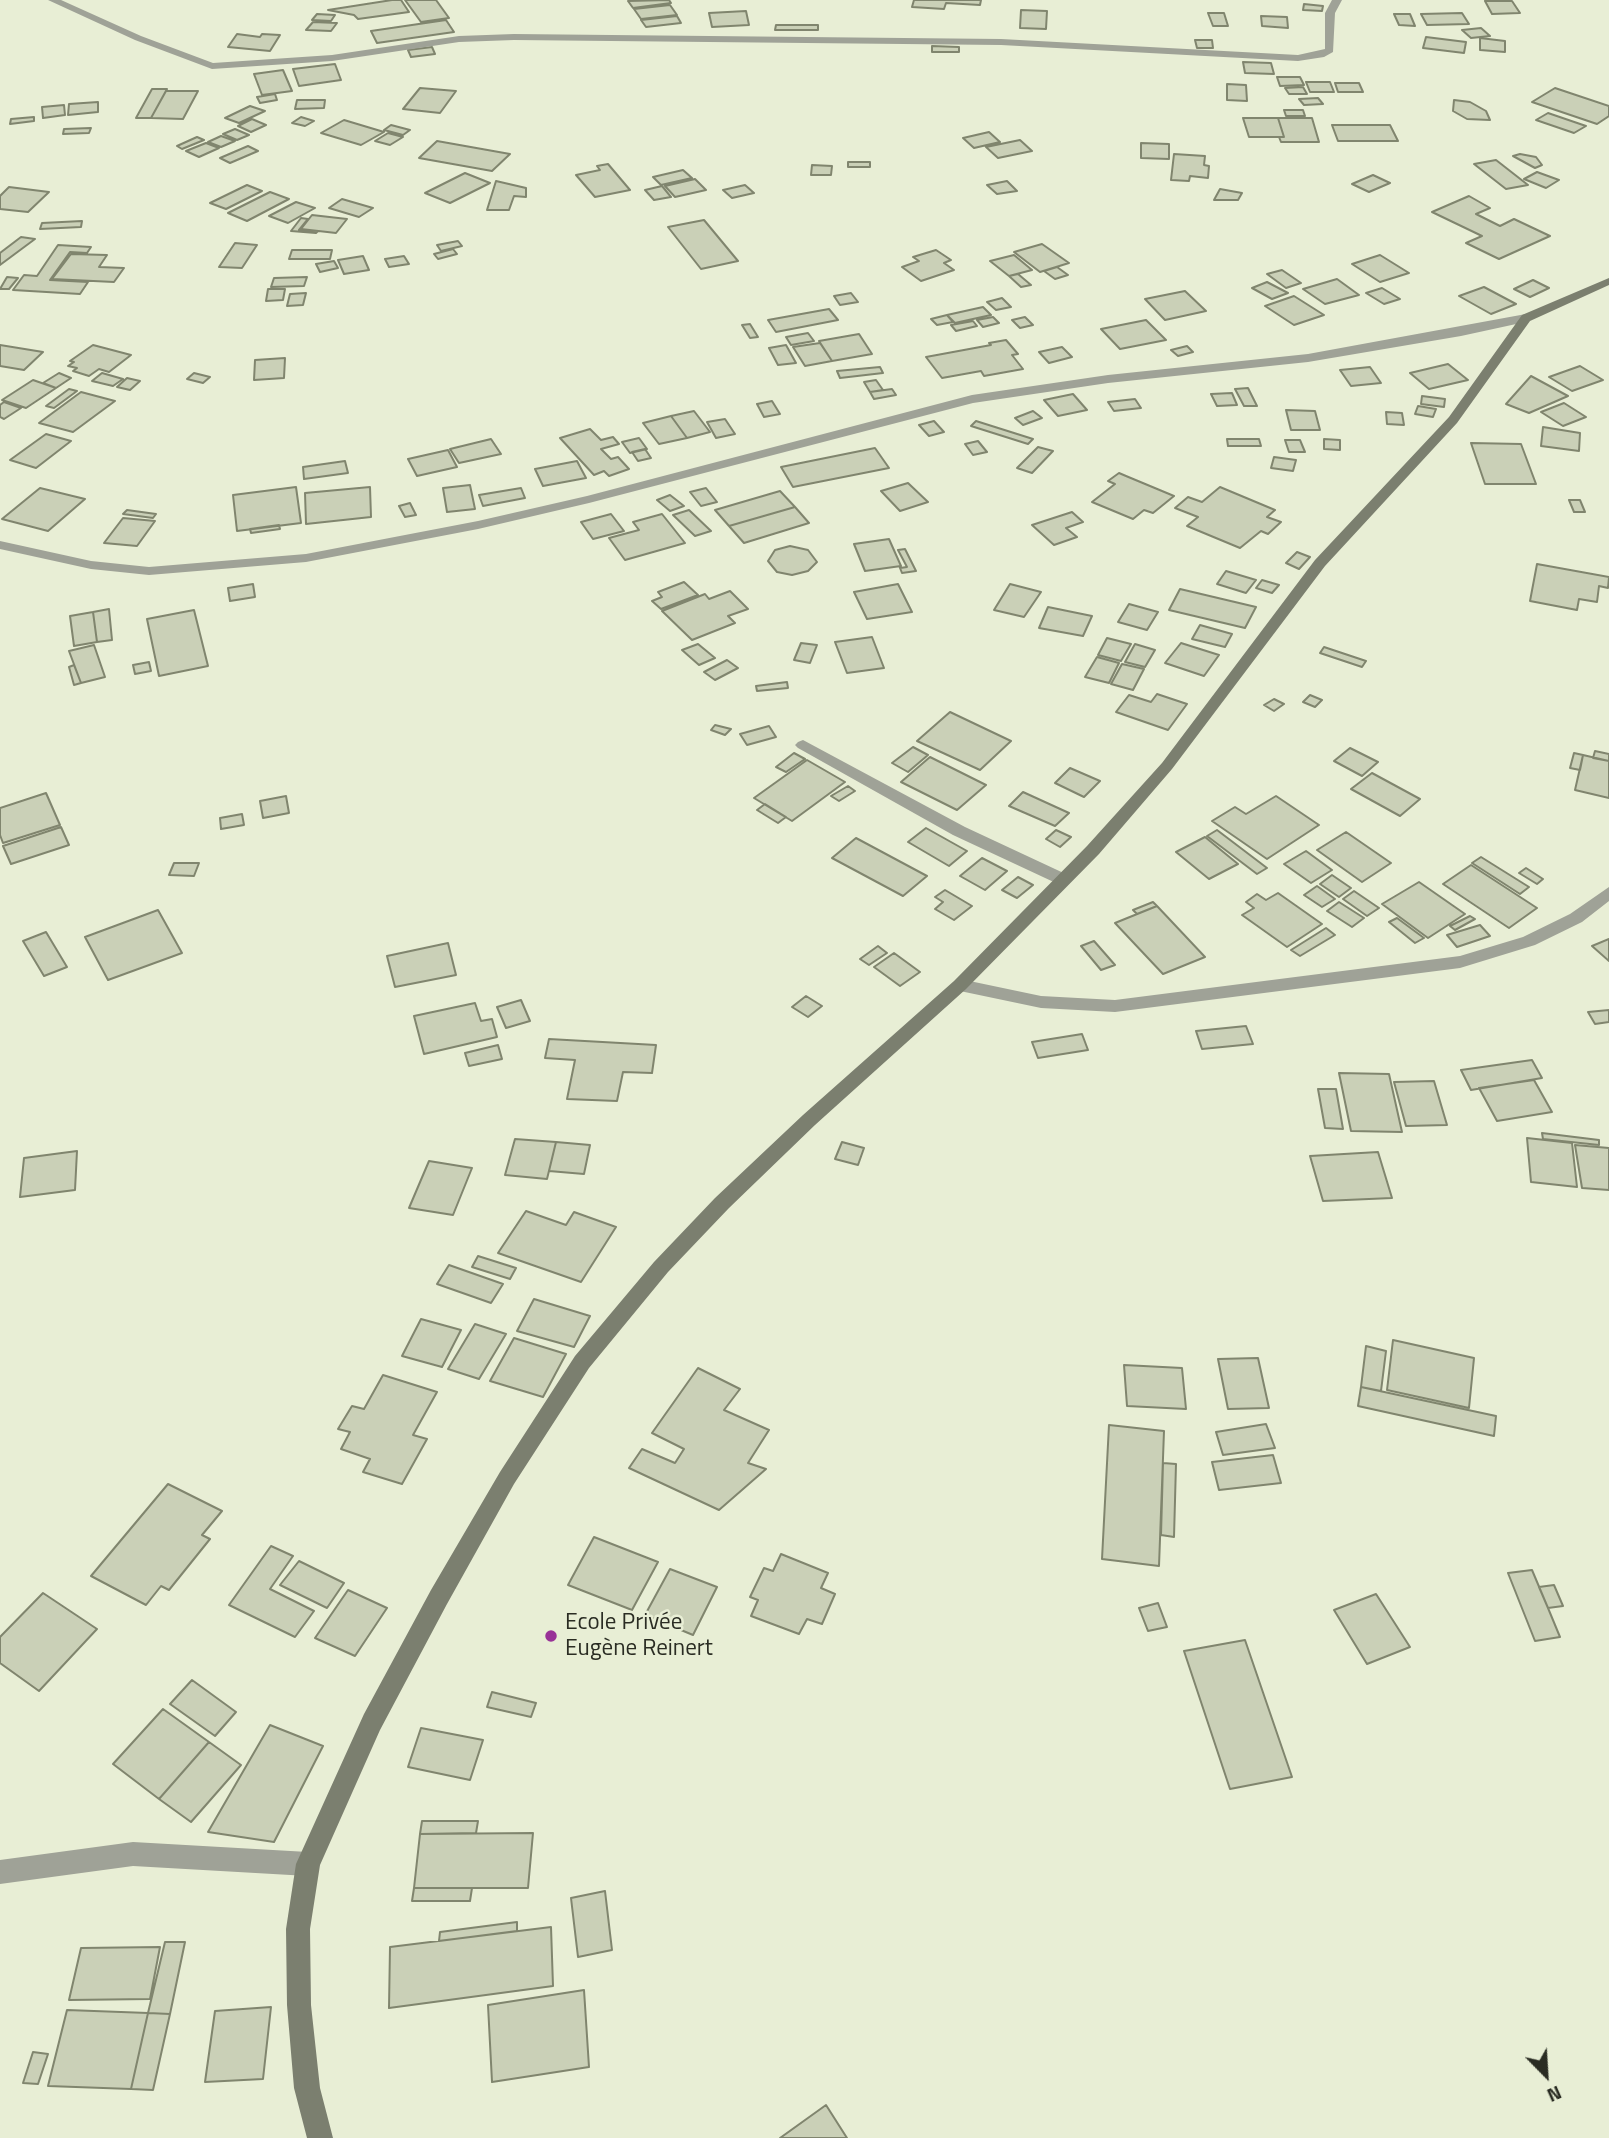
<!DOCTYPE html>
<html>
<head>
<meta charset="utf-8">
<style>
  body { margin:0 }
  #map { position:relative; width:1609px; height:2138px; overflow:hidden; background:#e8eed5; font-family:"Titillium Web",sans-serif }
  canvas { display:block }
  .north { position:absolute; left:1511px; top:2040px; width:70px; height:70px; -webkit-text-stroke:5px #e8eed5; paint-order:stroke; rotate:156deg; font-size:19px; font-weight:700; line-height:28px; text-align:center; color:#2a2c23 }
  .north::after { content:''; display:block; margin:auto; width:24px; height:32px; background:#2a2c23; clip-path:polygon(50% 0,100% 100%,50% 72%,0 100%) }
</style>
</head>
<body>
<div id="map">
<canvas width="1609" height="2138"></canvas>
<div class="north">N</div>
</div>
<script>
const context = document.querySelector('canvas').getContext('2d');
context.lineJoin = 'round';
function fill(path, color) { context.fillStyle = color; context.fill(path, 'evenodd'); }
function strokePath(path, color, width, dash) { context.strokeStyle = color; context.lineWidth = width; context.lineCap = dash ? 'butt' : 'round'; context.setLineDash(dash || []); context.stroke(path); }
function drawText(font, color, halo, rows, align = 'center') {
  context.font = font + ' "Titillium Web",sans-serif'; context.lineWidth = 5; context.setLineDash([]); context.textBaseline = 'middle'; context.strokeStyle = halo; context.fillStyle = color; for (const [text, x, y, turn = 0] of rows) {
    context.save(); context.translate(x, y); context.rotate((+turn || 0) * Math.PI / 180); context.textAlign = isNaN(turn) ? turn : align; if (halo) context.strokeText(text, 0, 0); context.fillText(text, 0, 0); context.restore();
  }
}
const building = new Path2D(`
  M392,0H401L409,12L358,19L354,15L328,10Z
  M405,0H436L449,18L421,22Z
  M669,0L671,3L633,8L628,1Z
  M914,0H981L980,5L946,3L944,9L912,7Z
  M1485,1H1512L1520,13L1492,14Z
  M1304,4L1323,6L1322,11L1303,10Z
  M670,5L677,15L641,19L634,9Z
  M1021,10L1047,11L1046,29L1020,28Z
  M746,11L749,25L712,27L709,13Z
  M1208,13H1224L1228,26H1213Z
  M1462,13L1469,24L1427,25L1421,14Z
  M317,14L335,15L331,21L312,20Z
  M1394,14H1410L1415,26L1399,25Z
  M677,16L681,23L646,27L641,20Z
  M1261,16L1287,17L1288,28L1262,26Z
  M446,20L454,32L377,43L371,31Z
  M313,22L337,23L331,31L306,30Z
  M776,25H818V30H775Z
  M1481,28L1490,36L1471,38L1462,30Z
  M237,34L260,37L262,34L280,35L270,51L228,47Z
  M1426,37L1466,42L1464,53L1423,48Z
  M1480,38L1505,41V52L1480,50Z
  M1195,40H1212L1213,48H1197Z
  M932,46L959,47V52H932Z
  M432,47L435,54L411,57L408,50Z
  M1243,62L1271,63L1274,74L1245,73Z
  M335,64L341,80L299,86L293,69Z
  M283,70L292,91L262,95L254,74Z
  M1277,77H1300L1304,85L1280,86Z
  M1306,82H1330L1334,92H1310Z
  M1335,83H1359L1363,92H1338Z
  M1227,84L1246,85L1247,101L1227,100Z
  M1303,87L1307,94H1289L1285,88Z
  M420,88L456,91L440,113L403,109Z
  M1555,88L1609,106V116L1597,124L1532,102Z
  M152,89H167L151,118H136Z
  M166,91H198L183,119L151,118Z
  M275,94L277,100L260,103L257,97Z
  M1318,98L1323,104L1304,105L1299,99Z
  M297,100H325L324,108L295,109Z
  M1454,100L1470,102L1486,111L1490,120L1467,119L1453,111Z
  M98,102V112L68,115L69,104Z
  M64,105L65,115L43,118L42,107Z
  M250,106L265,111L239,123L225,118Z
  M1284,110H1303L1305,116H1286Z
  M1548,113L1586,126L1574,133L1536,120Z
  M34,117V121L10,124L11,119Z
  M301,117L314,121L305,126L292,123Z
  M1243,118H1278L1284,137H1249Z
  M1278,118H1312L1319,142H1281L1279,137H1284Z
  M252,119L266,125L251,132L238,126Z
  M344,120L384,132L361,145L321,133Z
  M391,125L410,130L403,135L384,130Z
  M1332,125H1390L1398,141H1338Z
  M91,128L89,133L63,134L64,129Z
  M235,129L249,135L237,140L223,134Z
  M989,132L1000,142L974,148L963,138Z
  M388,133L403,137L390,145L375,141Z
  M221,136L235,141L221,147L208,142Z
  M197,137L204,140L182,149L177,146Z
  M1020,140L1032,151L998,158L986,147Z
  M437,141L510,154L492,171L419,158Z
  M206,143L219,148L199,157L186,151Z
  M1141,143L1169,144V159L1141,158Z
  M248,146L258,151L230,163L220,158Z
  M1174,154L1205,156L1204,165L1209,166L1208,178L1190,176L1189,181L1171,180Z
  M1520,154L1536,157L1542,165L1535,168L1513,156Z
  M1496,160L1528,185L1506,189L1474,164Z
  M848,162H870V167H848Z
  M608,164L630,190L595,197L576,175L600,170L597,166Z
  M812,165L832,166L831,175H811Z
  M683,170L692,178L661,185L653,177Z
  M1537,172L1559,180L1546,188L1524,179Z
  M465,173L490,183L450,203L425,193Z
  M1373,175L1390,183L1369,192L1352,184Z
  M695,179L706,190L675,197L665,186Z
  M496,181L526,188V197L514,196L509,210H487Z
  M1007,181L1017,191L997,194L987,185Z
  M247,185L262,191L226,209L210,203Z
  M745,185L754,193L732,198L723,190Z
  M662,186L671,197L654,200L645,190Z
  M9,187L49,192L28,212L0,209V196Z
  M1220,189L1242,193L1238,200H1214Z
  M270,192L289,199L247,221L228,213Z
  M1469,196L1490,208L1476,214L1500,226L1514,219L1550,236L1499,259L1466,243L1482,236L1432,212Z
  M342,199L373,208L359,217L329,208Z
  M296,202L315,208L288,223L269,216Z
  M312,215L347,219L336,233L301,229Z
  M301,218L308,219L299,230L318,231L316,233L291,231Z
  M704,220L738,261L701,269L668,227Z
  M82,221L81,227L40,229L42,223Z
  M21,237L35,239L0,265V253Z
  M458,241L462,246L441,251L437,245Z
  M235,243L257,245L242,268L219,267Z
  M1042,244L1069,263L1040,272L1014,252Z
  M58,245L91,247L87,253L70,252L50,280L88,282L80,294L13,290L24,275L37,276Z
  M453,249L457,254L438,259L434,254Z
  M292,250H332L330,259H289Z
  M936,250L951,260L944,263L954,270L921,281L902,267L919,261L913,257Z
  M71,254L107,255L99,267L124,268L114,282L52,279Z
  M1014,255L1032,270L1009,276L990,261Z
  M1380,255L1409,273L1380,282L1352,264Z
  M363,256L369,270L344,274L338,260Z
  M404,256L409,264L389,267L385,259Z
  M334,261L338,268L320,272L316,264Z
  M1057,267L1068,275L1055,279L1044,271Z
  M1282,270L1301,283L1286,288L1267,274Z
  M1018,274L1031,285L1021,287L1009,276Z
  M7,277L18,278L9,289H0Z
  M307,277L304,286L271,287L274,278Z
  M1337,279L1359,295L1325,304L1303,289Z
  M1533,280L1549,288L1530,297L1514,289Z
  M1267,282L1288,293L1272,299L1252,288Z
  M1484,287L1516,304L1491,314L1459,296Z
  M1382,288L1400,299L1384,304L1366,293Z
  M268,289H285L283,300L266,301Z
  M1185,291L1206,311L1165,320L1145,299Z
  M306,293L303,305L287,306L290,294Z
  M851,293L858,302L840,305L834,296Z
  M1294,296L1324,315L1294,325L1265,306Z
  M1002,298L1011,307L996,310L987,302Z
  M983,307L991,315L955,323L947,315Z
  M829,309L838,320L776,332L768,320Z
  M947,315L953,322L937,325L931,319Z
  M993,317L999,323L983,327L977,320Z
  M1025,317L1033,325L1020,328L1012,320Z
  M1146,320L1166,340L1120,349L1101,329Z
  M973,321L977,326L956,331L951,325Z
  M750,324L758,337L750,338L742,325Z
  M808,333L814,341L791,345L786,337Z
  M859,334L872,354L832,361L819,341Z
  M1006,340L1018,354L1012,355L1023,369L984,376L981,371L942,378L926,357L991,345L989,343Z
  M820,343L832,361L805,366L793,347Z
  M0,345L43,352L24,370L0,366Z
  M93,345L131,355L109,372L99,369L89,376L73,371L77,368L68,366L74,362L70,361Z
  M786,345L796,363L778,365L769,348Z
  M1187,346L1193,352L1178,356L1171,350Z
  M1062,347L1072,357L1049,363L1039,352Z
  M285,358L284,378L254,380L255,360Z
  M1448,364L1468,380L1429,389L1410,373Z
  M1580,366L1603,380L1572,391L1549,377Z
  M880,367L883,373L840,378L837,371Z
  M1370,367L1381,383L1351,386L1340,370Z
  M59,373L71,378L56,388L43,383Z
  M102,373L123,379L113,386L92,381Z
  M194,373L210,377L203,383L187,379Z
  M1531,376L1568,396L1529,413L1506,404Z
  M127,378L140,381L130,390L117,387Z
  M33,380L56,388L26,408L2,400Z
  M876,380L883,390L870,392L864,382Z
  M1248,388L1257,406H1244L1235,389Z
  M69,389L77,391L54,408L46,406Z
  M892,389L896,395L874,399L870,392Z
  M81,392L115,401L73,432L39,423Z
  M1232,393L1237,405L1217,406L1211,394Z
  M1073,394L1087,410L1058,416L1044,400Z
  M1422,396L1445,399L1444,407L1421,404Z
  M1135,399L1141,408L1114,411L1108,402Z
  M772,401L780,414L764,417L757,404Z
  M4,402L21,408L4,419L0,417V405Z
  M1564,403L1586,417L1563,426L1541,412Z
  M1418,406L1436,409L1433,417L1415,414Z
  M1286,410L1315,411L1320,430H1291Z
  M694,411L710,432L687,438L671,416Z
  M1033,411L1042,418L1023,425L1015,418Z
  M1386,412L1402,413L1404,425L1387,424Z
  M671,416L687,438L659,444L643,423Z
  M725,419L735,434L716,438L707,422Z
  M934,421L944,432L929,436L919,425Z
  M976,421L1033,439L1028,444L971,426Z
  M1543,427L1580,433L1579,451L1541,446Z
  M590,429L601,440L613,437L619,444L601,449L611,459L618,457L629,469L609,476L604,471L594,475L560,438Z
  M46,434L71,441L36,468L10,460Z
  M639,438L647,449L630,453L622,442Z
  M491,439L501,454L459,463L450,449Z
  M1227,439H1259L1261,446H1228Z
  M1324,439L1340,440V450L1324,449Z
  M1285,440H1300L1305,452H1289Z
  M978,441L987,452L973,455L965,444Z
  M1471,443L1521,444L1536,484H1485Z
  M1038,447L1053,451L1032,473L1017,468Z
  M875,448L889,468L793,487L781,467Z
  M645,449L651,458L638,461L632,452Z
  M448,450L457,467L417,476L408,459Z
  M1274,457L1296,460L1293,471L1271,468Z
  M345,461L348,473L304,479L303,467Z
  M577,461L586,478L543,486L535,469Z
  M1119,473L1126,476L1174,496L1153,513L1144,510L1133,519L1092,502L1115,484L1108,481Z
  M908,483L928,502L900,511L881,491Z
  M470,485L475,509L447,512L443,488Z
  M296,487L301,523L237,531L233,495Z
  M370,487L371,517L306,524L305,493Z
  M1220,487L1275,510L1267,517L1281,522L1268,534L1261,531L1240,548L1187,526L1198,517L1175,508L1188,497L1202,502Z
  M40,488L85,499L48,531L2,519Z
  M521,488L525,498L483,506L479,495Z
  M706,488L717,502L701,506L690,492Z
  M780,491L795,507L729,526L715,510Z
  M670,495L684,506L670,511L657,500Z
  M1569,500H1580L1585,512H1574Z
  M410,503L416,515L405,517L399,506Z
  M795,507L809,523L744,543L729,526Z
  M127,510L156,514L153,518L123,514Z
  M689,510L711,531L695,536L673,515Z
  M1072,512L1083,522L1066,528L1077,537L1054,545L1032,525Z
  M611,514L624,531L593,539L581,522Z
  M662,514L685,543L625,560L609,538L639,530L633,522Z
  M123,518L155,521L137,546L104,543Z
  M279,525L280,529L251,533L250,529Z
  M889,539L901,566L865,571L854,544Z
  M790,546L808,550L817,562L808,571L792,575L777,572L768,561L775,550Z
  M905,549L916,571L902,573L900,568L907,567L898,550Z
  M1297,552L1310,557L1299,569L1286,563Z
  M1537,564L1609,577L1608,588L1599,586L1597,602L1579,599L1577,610L1530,601Z
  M1226,571L1256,580L1246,593L1217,584Z
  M1262,580L1279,585L1272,593L1256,588Z
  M684,582L698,595L661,609L652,601L662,597L658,592Z
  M253,584L255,597L230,601L228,588Z
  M898,584L912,612L867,619L854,592Z
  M1010,584L1041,592L1024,617L994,610Z
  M1180,589L1256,607L1245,628L1169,610Z
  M730,591L748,609L728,616L735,623L692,640L662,611L705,594L709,599Z
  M1129,604L1158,612L1147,630L1118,622Z
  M1048,607L1092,616L1083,636L1039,628Z
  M109,609L112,640L97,642L93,612Z
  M194,610L208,666L159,676L147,619Z
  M93,612L97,642L74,646L70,616Z
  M1200,625L1232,634L1225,647L1192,639Z
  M872,637L884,668L847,673L835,642Z
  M1107,638L1131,644L1121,661L1098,655Z
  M801,643L817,645L810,663L794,660Z
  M1181,643L1219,655L1204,676L1165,663Z
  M698,644L715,658L699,665L682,650Z
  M1135,644L1155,650L1145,667L1125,662Z
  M94,645L105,677L81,683L69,651Z
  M1324,647L1366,661L1362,667L1320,653Z
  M1097,657L1119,663L1109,683L1085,677Z
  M727,660L738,668L715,680L704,672Z
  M149,662L151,671L135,674L133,665Z
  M1122,664L1144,669L1133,690L1111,684Z
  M74,665L81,683L74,685L69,667Z
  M787,682L788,688L757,691L756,686Z
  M1157,694L1187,704L1168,730L1116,712L1129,695L1151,702Z
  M1310,695L1322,700L1315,707L1303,702Z
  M1274,699L1284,704L1274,711L1264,705Z
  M950,712L1011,741L980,770L917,741Z
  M715,725L731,729L725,735L711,730Z
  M769,726L776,737L747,745L740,734Z
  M913,747L928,755L908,772L892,763Z
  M1350,748L1378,762L1362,776L1334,761Z
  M1595,751L1609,754V761L1593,758Z
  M794,753L805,759L786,772L776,767Z
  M1574,753L1583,755L1580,770L1570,768Z
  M1583,755L1609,761V798L1575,790Z
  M930,757L986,785L957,810L901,782Z
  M807,760L845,782L792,821L754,798Z
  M1070,768L1100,781L1084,797L1055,783Z
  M1372,773L1420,799L1400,816L1351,789Z
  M848,786L855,791L839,801L831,796Z
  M1023,792L1069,813L1055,826L1009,806Z
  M46,793L60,825L3,843L0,835V808Z
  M286,796L289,813L263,818L260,801Z
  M1276,796L1319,825L1267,859L1212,821L1235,807L1246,814Z
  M765,804L786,817L778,823L757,810Z
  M242,814L244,825L221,829L220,818Z
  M61,827L69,845L11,864L3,846Z
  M926,828L967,851L949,866L908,842Z
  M1056,830L1071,837L1060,847L1046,839Z
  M1217,830L1267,868L1257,874L1207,836Z
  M1346,832L1391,863L1362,882L1317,850Z
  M1205,837L1238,864L1209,879L1176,852Z
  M856,838L927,876L903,896L832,858Z
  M1306,851L1332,870L1311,883L1284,864Z
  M1481,857L1529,887L1520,894L1472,863Z
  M982,858L1007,871L985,890L960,876Z
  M174,863H199L194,876L169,875Z
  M1471,865L1537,908L1509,928L1443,884Z
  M1526,868L1543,879L1537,884L1519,873Z
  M1332,875L1351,888L1339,897L1320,884Z
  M1018,877L1033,885L1017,898L1002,890Z
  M1419,882L1465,914L1428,938L1382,904Z
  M1317,886L1335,899L1322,907L1304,895Z
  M945,890L972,906L954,920L935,909L943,902L935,897Z
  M1354,891L1379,908L1367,916L1343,899Z
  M1278,893L1322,924L1287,947L1242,915L1254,908L1246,902L1257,894L1266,900Z
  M1153,902L1157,906L1137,914L1133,910Z
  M1339,902L1364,918L1352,927L1327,911Z
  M1157,906L1205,957L1163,974L1115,923Z
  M158,910L182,953L108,980L85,937Z
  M1470,916L1475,919L1455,930L1450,926Z
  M1397,918L1424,938L1415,943L1389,922Z
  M1480,925L1490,936L1457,947L1447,935Z
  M1326,928L1335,935L1300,956L1291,950Z
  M46,932L67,967L44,976L23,941Z
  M1609,939V961L1592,946Z
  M1094,941L1115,965L1101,970L1081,946Z
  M448,943L456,975L395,987L387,956Z
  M878,946L887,953L869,965L860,959Z
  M894,953L920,972L900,986L874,967Z
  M806,996L822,1006L808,1017L792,1007Z
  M521,1000L530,1021L506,1028L497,1007Z
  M475,1003L481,1021L492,1019L497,1037L424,1054L414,1016Z
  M1609,1010V1022L1595,1024L1588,1012Z
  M1246,1026L1253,1044L1202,1049L1196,1031Z
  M1082,1034L1088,1050L1038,1058L1032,1042Z
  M549,1039L656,1045L652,1073L623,1072L617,1101L567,1099L575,1060L545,1058Z
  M498,1045L502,1059L469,1066L465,1053Z
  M1532,1060L1542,1078L1471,1090L1461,1070Z
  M1339,1073L1389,1074L1402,1132L1351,1131Z
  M1534,1080L1552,1112L1497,1121L1479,1088Z
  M1434,1081L1447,1125L1406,1126L1394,1082Z
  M1318,1089H1336L1343,1129L1325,1128Z
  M1542,1133L1599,1140V1145L1543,1139Z
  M1527,1138L1572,1143L1577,1187L1531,1182Z
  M515,1139L556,1142L547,1179L505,1175Z
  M556,1142L590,1145L584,1174L549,1171Z
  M842,1142L864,1148L858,1165L835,1159Z
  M1575,1145L1609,1148V1190L1582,1188Z
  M77,1151L75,1190L20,1197L24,1158Z
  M1378,1152L1392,1198L1323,1201L1310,1156Z
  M429,1161L472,1168L453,1215L409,1208Z
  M526,1211L566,1225L574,1212L616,1227L581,1282L498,1253Z
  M478,1256L516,1268L510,1279L472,1267Z
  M449,1265L503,1284L491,1303L437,1284Z
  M534,1299L590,1316L574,1347L517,1331Z
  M421,1319L461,1330L442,1367L402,1356Z
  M475,1324L506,1334L479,1379L448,1369Z
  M514,1338L566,1354L543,1397L490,1381Z
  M1393,1340L1474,1358L1469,1408L1387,1390Z
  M1366,1346L1386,1351L1381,1391L1361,1387Z
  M1258,1358L1269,1408L1228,1409L1218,1359Z
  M1124,1365L1182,1368L1186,1409L1127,1406Z
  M698,1368L740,1389L724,1410L769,1430L748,1463L766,1469L719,1510L629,1468L642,1449L675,1463L684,1449L652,1433Z
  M383,1375L437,1392L413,1435L427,1439L402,1484L363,1472L370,1459L341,1449L350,1432L338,1429L352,1406L364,1409Z
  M1361,1387L1496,1416L1494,1436L1358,1406Z
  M1266,1424L1275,1448L1223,1455L1216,1432Z
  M1109,1425L1164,1431L1159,1566L1102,1559Z
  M1273,1455L1281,1483L1219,1490L1212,1462Z
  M1163,1463L1176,1464L1174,1537L1161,1535Z
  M168,1484L222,1511L202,1535L210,1539L169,1590L161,1586L146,1605L91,1576Z
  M594,1537L658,1562L632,1610L568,1585Z
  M271,1546L293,1556L270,1589L314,1611L295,1637L229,1605Z
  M781,1554L828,1573L821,1588L835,1594L822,1624L807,1619L799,1634L751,1616L758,1600L750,1597L764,1568L773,1571Z
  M299,1561L344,1583L327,1608L280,1585Z
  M670,1569L717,1587L693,1635L645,1615Z
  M1532,1570L1548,1608L1560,1637L1535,1641L1508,1573Z
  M1554,1585L1563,1606L1548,1608L1539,1587Z
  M348,1590L387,1608L355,1656L315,1638Z
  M43,1593L97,1629L39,1691L0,1663V1637Z
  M1376,1594L1410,1647L1367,1664L1334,1610Z
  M1158,1603L1167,1627L1148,1631L1139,1608Z
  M1245,1640L1292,1777L1230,1789L1184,1651Z
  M192,1680L236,1712L215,1736L170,1704Z
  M492,1692L536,1703L531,1717L487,1707Z
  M163,1709L209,1742L159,1799L113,1764Z
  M270,1725L323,1746L274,1842L208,1832Z
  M421,1728L483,1740L470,1780L408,1767Z
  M209,1742L241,1765L191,1822L159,1799Z
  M422,1821H478L476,1833L420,1834Z
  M533,1833L528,1888H414L420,1834Z
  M414,1888H472L470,1901H412Z
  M605,1891L612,1950L578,1957L571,1898Z
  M517,1922V1931L439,1941L440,1932Z
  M551,1927L553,1986L389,2008L390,1947Z
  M165,1942H185L170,2014L148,2013Z
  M160,1947L150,1999L69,2000L81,1948Z
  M584,1990L589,2067L492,2082L488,2005Z
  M271,2007L263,2079L205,2082L215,2011Z
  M67,2010L148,2013L131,2089L48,2086Z
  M148,2013L170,2014L153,2090L131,2089Z
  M33,2052L48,2054L38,2084L23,2083Z
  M826,2105L847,2138H780Z`);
fill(building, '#cad0b7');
strokePath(building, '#80856e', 2);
fill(new Path2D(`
  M803,740L965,827L1070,876L1072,880L1064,885L1058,884L953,835L798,748L795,745L798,742Z`), '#9fa297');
fill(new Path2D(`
  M48,0H61L141,36L213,63L332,55L459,36L514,34L1001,39L1298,55L1325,49V13L1332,0H1342L1335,13L1333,52L1324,57L1298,61L1001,45L514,40L459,42L332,61L212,69L135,40Z
  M1526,314L1530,315V321L1461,336L1308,362L1108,383L973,403L589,503L478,529L306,562L149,575L91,569L0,549V541L91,561L149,567L306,554L478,521L587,496L972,395L1108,375L1308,354Z
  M1609,887V901L1582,922L1535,945L1460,968L1115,1012L1041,1008L960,991L952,985L960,979L1041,996L1115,1000L1460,956L1523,937L1570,914Z
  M133,1842L308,1852L316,1856L320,1864L316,1872L308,1876L133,1866L0,1884V1860Z`), '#9fa297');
fill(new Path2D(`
  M1609,278V285L1530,321L1457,423L1325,566L1172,769L1099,854L966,989L815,1125L729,1208L668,1272L589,1368L514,1484L447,1604L380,1730L320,1865L310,1929L311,2005L320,2088L333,2138H307L294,2088L287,2005L286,1929L296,1864L364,1714L431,1590L500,1472L575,1356L654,1262L715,1198L803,1115L954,981L1087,846L1162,763L1315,560L1449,417L1522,315Z`), '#7b7f6f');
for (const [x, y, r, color] of [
  [551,1636,7,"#983297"]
]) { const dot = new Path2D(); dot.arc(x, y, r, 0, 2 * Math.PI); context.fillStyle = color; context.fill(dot); strokePath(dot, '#e8eed5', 2.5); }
drawText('23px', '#2a2c23', '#e8eed5', [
  ["Ecole Privée",565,1623],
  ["Eugène Reinert",565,1649]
], 'left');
</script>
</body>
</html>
